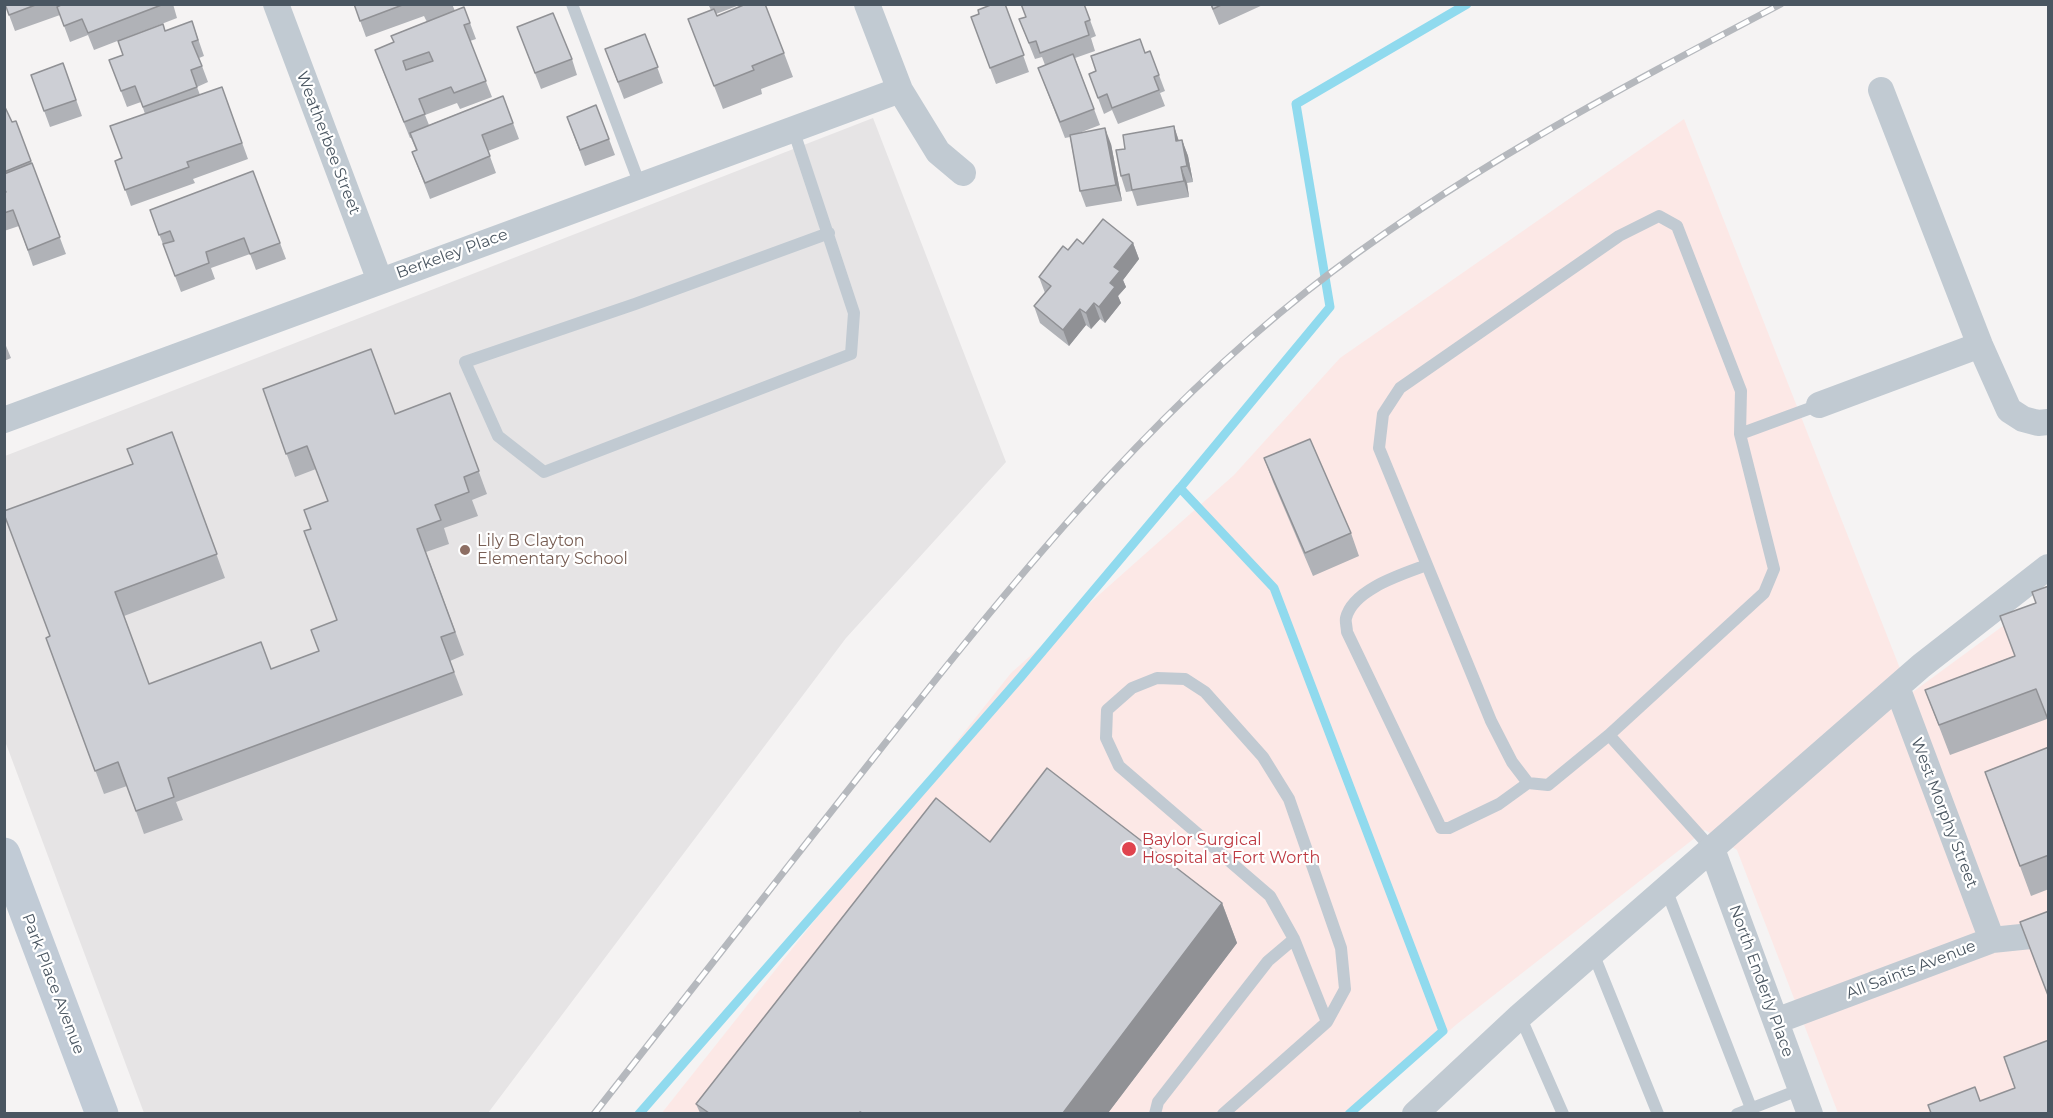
<!DOCTYPE html>
<html>
<head>
<meta charset="utf-8">
<style>
  body { margin:0 }
  #map { position:relative; width:2053px; height:1118px; overflow:hidden; background:#f5f3f3; font-family:Montserrat,sans-serif }
  canvas { display:block }
  .frame { position:absolute; inset:0; border:6px solid #4a5661; pointer-events:none }
</style>
</head>
<body>
<div id="map">
<canvas width="2053" height="1118"></canvas>
<div class="frame"></div>
</div>
<script>
const context = document.querySelector('canvas').getContext('2d');
context.lineJoin = 'round';
function fill(path, color) { context.fillStyle = color; context.fill(path, 'evenodd'); }
function strokePath(path, color, width, dash) { context.strokeStyle = color; context.lineWidth = width; context.lineCap = dash ? 'butt' : 'round'; context.setLineDash(dash || []); context.stroke(path); }
function drawText(font, color, halo, rows, align = 'center') {
  context.font = font + ' Montserrat,sans-serif'; context.lineWidth = 4.5; context.setLineDash([]); context.textBaseline = 'middle'; context.strokeStyle = halo; context.fillStyle = color; for (const [text, x, y, turn = 0] of rows) {
    context.save(); context.translate(x, y); context.rotate((+turn || 0) * Math.PI / 180); context.textAlign = isNaN(turn) ? turn : align; if (halo) context.strokeText(text, 0, 0); context.fillText(text, 0, 0); context.restore();
  }
}
fill(new Path2D(`
  M873,118L1006,462L846,638L488,1113H144L5,741V456Z`), '#e6e4e5');
fill(new Path2D(`
  M1684,119L1910,694L2048,593V1113H1838L1737,850L1705,830L1457,1024L1354,1113L661,1114L1011,673L1234,475L1340,358Z`), '#fce8e6');
strokePath(new Path2D(`
  M639,1114L1020,678L1180,488
  M1349,1114L1443,1031L1274,588L1180,488L1330,307L1296,104L1467,4`), '#90daee', 9);
strokePath(new Path2D(`
  M572,4L640,185
  M793,129L854,313L851,354L544,472L498,436L465,362L635,304L829,233
  M1740,434L1819,405
  M1427,565C1403,574 1353,589 1346,618C1345,621 1347,628 1347,632L1441,828H1449L1499,804L1528,783
  M1609,735L1548,785L1528,783L1512,762L1491,721L1379,448L1383,414L1400,388L1619,236L1659,216L1677,226L1741,391L1740,434L1774,569L1764,593L1609,735L1712,849
  M1666,889L1751,1108
  M1593,953L1658,1114
  M1520,1016L1563,1114
  M1155,1114L1158,1102L1268,961L1294,939
  M1223,1114L1327,1022L1345,989L1341,948L1289,799L1263,757L1205,692L1185,679L1157,678L1132,688L1107,710L1106,738L1119,766L1270,896L1294,939L1327,1022
  M1737,1114L1801,1089`), '#c1cad2', 12);
strokePath(new Path2D(`
  M276,4L380,281
  M867,4L900,90L938,152L963,173
  M1881,90L1980,345L2009,410L2023,419L2038,423L2048,422
  M1819,405L1980,345
  M4,420L900,90
  M1897,687L1992,940
  M1712,849L1810,1114
  M1776,1021L1992,940L2031,936L2048,930
  M1415,1114L1520,1016L1921,666L2048,567`), '#c1cad2', 26);
strokePath(new Path2D(`
  M4,854L102,1114`), '#c1cbd6', 33);
const rail = new Path2D(`
  M594,1114C688,994 781,875 875,756C1006,590 1140,423 1307,291C1453,176 1617,90 1781,4`);
strokePath(rail, '#b5b8bd', 7);
strokePath(rail, '#fff', 4.5, [14]);
fill(new Path2D(`
  M5,4H173L177,18L94,50L88,35L70,42L60,15L15,31Z
  M354,4H452L455,11L464,7L476,39L470,41L492,97L460,109L457,103L425,115L429,125L503,96L519,139L488,151L496,173L430,199L412,152L416,150L411,138H410L381,66L394,42L427,22L424,16L366,37Z
  M708,4H742L716,14L717,16L784,53L793,77L761,89L762,94L723,109L688,19L711,10Z
  M986,4H1005L1029,72L996,84L971,17L979,14L987,7Z
  M1084,4L1096,36L1091,38L1095,51L1075,58L1100,125L1079,133L1111,144L1122,201L1086,207L1080,191L1070,137L1065,138L1038,68L1045,65L1042,57L1035,59L1019,19Z
  M1210,4H1265L1219,25Z
  M192,21L204,56L199,58L208,82L197,87L200,95L222,87L248,159L193,179L195,183L131,206L115,161L122,158L145,114L141,102L127,107L109,60L123,55L165,31Z
  M517,27L572,59L577,75L541,89Z
  M645,34L663,83L624,99L605,49Z
  M1150,51L1165,91L1160,93L1165,106L1118,124L1112,110L1104,114L1089,74Z
  M63,63L82,116L50,127L31,75Z
  M4,105L12,122L16,121L66,254L33,266L19,226L4,231V192H6L5,190H4Z
  M567,117L609,139L615,155L585,166Z
  M1174,126L1179,141L1182,140L1188,156L1193,182L1187,183L1189,197L1137,206L1132,191L1126,192L1121,176L1125,149Z
  M253,171L286,259L256,270L250,254L211,268L215,279L181,292L150,210Z
  M1133,243L1139,259L1123,280L1126,287L1118,296L1121,303L1105,323L1100,319L1091,329L1086,325L1069,346L1040,323L1034,306L1045,293L1039,277L1068,250L1083,244Z
  M4,341L11,358L4,361Z
  M263,389L395,414L450,393L487,494L472,500L478,516L444,528L449,544L426,552L464,655L450,661L463,695L176,802L183,820L144,834L127,786L104,794L46,638L50,636L133,464L172,432L225,578L124,616L149,684L271,669L319,652L337,620L311,529L328,501L316,469L295,477Z
  M1264,458L1351,533L1359,556L1313,576L1273,482Z
  M2049,586V723L2047,719L1950,755L1925,690L2014,656L2036,603Z
  M2049,747V889L2031,896L1985,772Z
  M990,842L1222,903L1237,943L1108,1113H700L696,1104Z`), '#b0b2b7');
fill(new Path2D(`
  M1174,126L1179,142L1176,141Z
  M1105,128L1111,144L1122,201L1116,185Z
  M1182,140L1188,156L1193,182L1187,166Z
  M1181,167L1187,183L1189,197L1184,181Z
  M1133,243L1139,259L1123,280L1126,287L1118,296L1121,303L1105,323L1099,307L1110,283L1114,267Z
  M1094,303L1100,319L1091,329L1086,313Z
  M1080,309L1086,325L1069,346L1063,330Z
  M1222,903L1237,943L1108,1113H1063Z`), '#909195');
const building = new Path2D(`
  M5,4H38L9,15Z
  M63,4H164L88,33L82,19L64,26L57,7Z
  M354,4H405L360,21Z
  M746,4H765L784,53L752,66L754,70L714,86L688,19L714,9L717,16Z
  M993,4H1005L1024,55L990,68L971,17L979,14L978,10Z
  M1021,4H1084L1090,20L1085,22L1089,35L1040,53L1036,41L1029,43L1019,19L1026,17Z
  M1211,4H1223L1213,9Z
  M464,7L470,23L464,25L486,81L454,93L451,87L419,99L425,114L404,122L375,50L394,42L391,36ZM429,52L433,61L406,70L403,61Z
  M553,13L572,59L535,73L517,27Z
  M192,21L198,40L192,42L202,66L191,70L197,87L143,107L135,86L121,91L109,60L123,55L118,41L163,24L165,31Z
  M645,34L658,67L618,82L605,49Z
  M1140,39L1145,53L1150,51L1159,75L1154,77L1159,90L1112,108L1107,94L1098,98L1089,74L1096,71L1091,56Z
  M1073,54L1094,109L1060,122L1038,68Z
  M63,63L76,100L44,111L31,75Z
  M222,87L242,143L187,162L189,167L125,190L115,161L122,158L110,126Z
  M503,96L513,123L482,135L490,156L425,183L412,152L417,150L410,133Z
  M4,105L12,122L16,121L31,161L4,172Z
  M596,105L609,139L580,150L567,117Z
  M1174,126L1176,141L1182,140L1187,166L1181,167L1184,181L1132,190L1129,174L1121,176L1116,150L1125,149L1123,135Z
  M1105,128L1116,185L1080,191L1070,135Z
  M32,163L60,237L28,250L13,210L4,213V192H6L4,188V174Z
  M253,171L280,243L250,254L244,238L206,252L209,263L175,276L163,244L174,241L170,231L159,235L150,210Z
  M1103,219L1133,243L1114,267L1120,271L1110,283L1115,287L1099,307L1094,303L1086,313L1080,309L1063,330L1034,306L1051,286L1039,277L1063,246L1068,250L1077,239L1083,244Z
  M371,349L395,414L450,393L479,471L464,477L469,492L435,505L441,520L417,529L455,632L441,637L454,672L168,778L174,797L136,811L118,762L95,771L46,638L50,636L4,514V511L133,464L127,449L172,432L217,554L115,592L149,684L261,642L271,669L319,651L311,630L337,620L304,531L311,529L304,510L328,501L307,446L286,454L263,389Z
  M1310,439L1351,533L1305,553L1264,458Z
  M2049,586V722L2036,689L1939,725L1925,690L2015,656L2000,616L2036,603L2032,592Z
  M2049,747V855L2020,866L1985,772Z
  M1047,768L1222,903L1063,1113H862L860,1112L859,1113H709L696,1104L936,798L990,842Z
  M2049,911V998L2020,922Z
  M2049,1040V1113H1931L1928,1105L1975,1087L1980,1101L2015,1088L2004,1057Z`);
fill(building, '#cdcfd5');
strokePath(building, '#909195', 1.5);
for (const [x, y, r, color] of [
  [465,550,6,"#8d6e63"],
  [1129,849,8,"#e0444e"]
]) { const dot = new Path2D(); dot.arc(x, y, r, 0, 2 * Math.PI); context.fillStyle = color; context.fill(dot); strokePath(dot, '#fff', 2); }
drawText('16px', '#4a5661', '#fff', [
  ["Weatherbee Street",328,143,69],
  ["Berkeley Place",452,254,-20],
  ["West Morphy Street",1944,813,69],
  ["All Saints Avenue",1911,970,-21],
  ["North Enderly Place",1761,981,70],
  ["Park Place Avenue",53,984,69]
]);
drawText('16px', '#785e54', '#fff', [
  ["Lily B Clayton",477,541],
  ["Elementary School",477,559]
], 'left');
drawText('16px', '#be3a42', '#fff', [
  ["Baylor Surgical",1142,840],
  ["Hospital at Fort Worth",1142,858]
], 'left');
</script>
</body>
</html>
